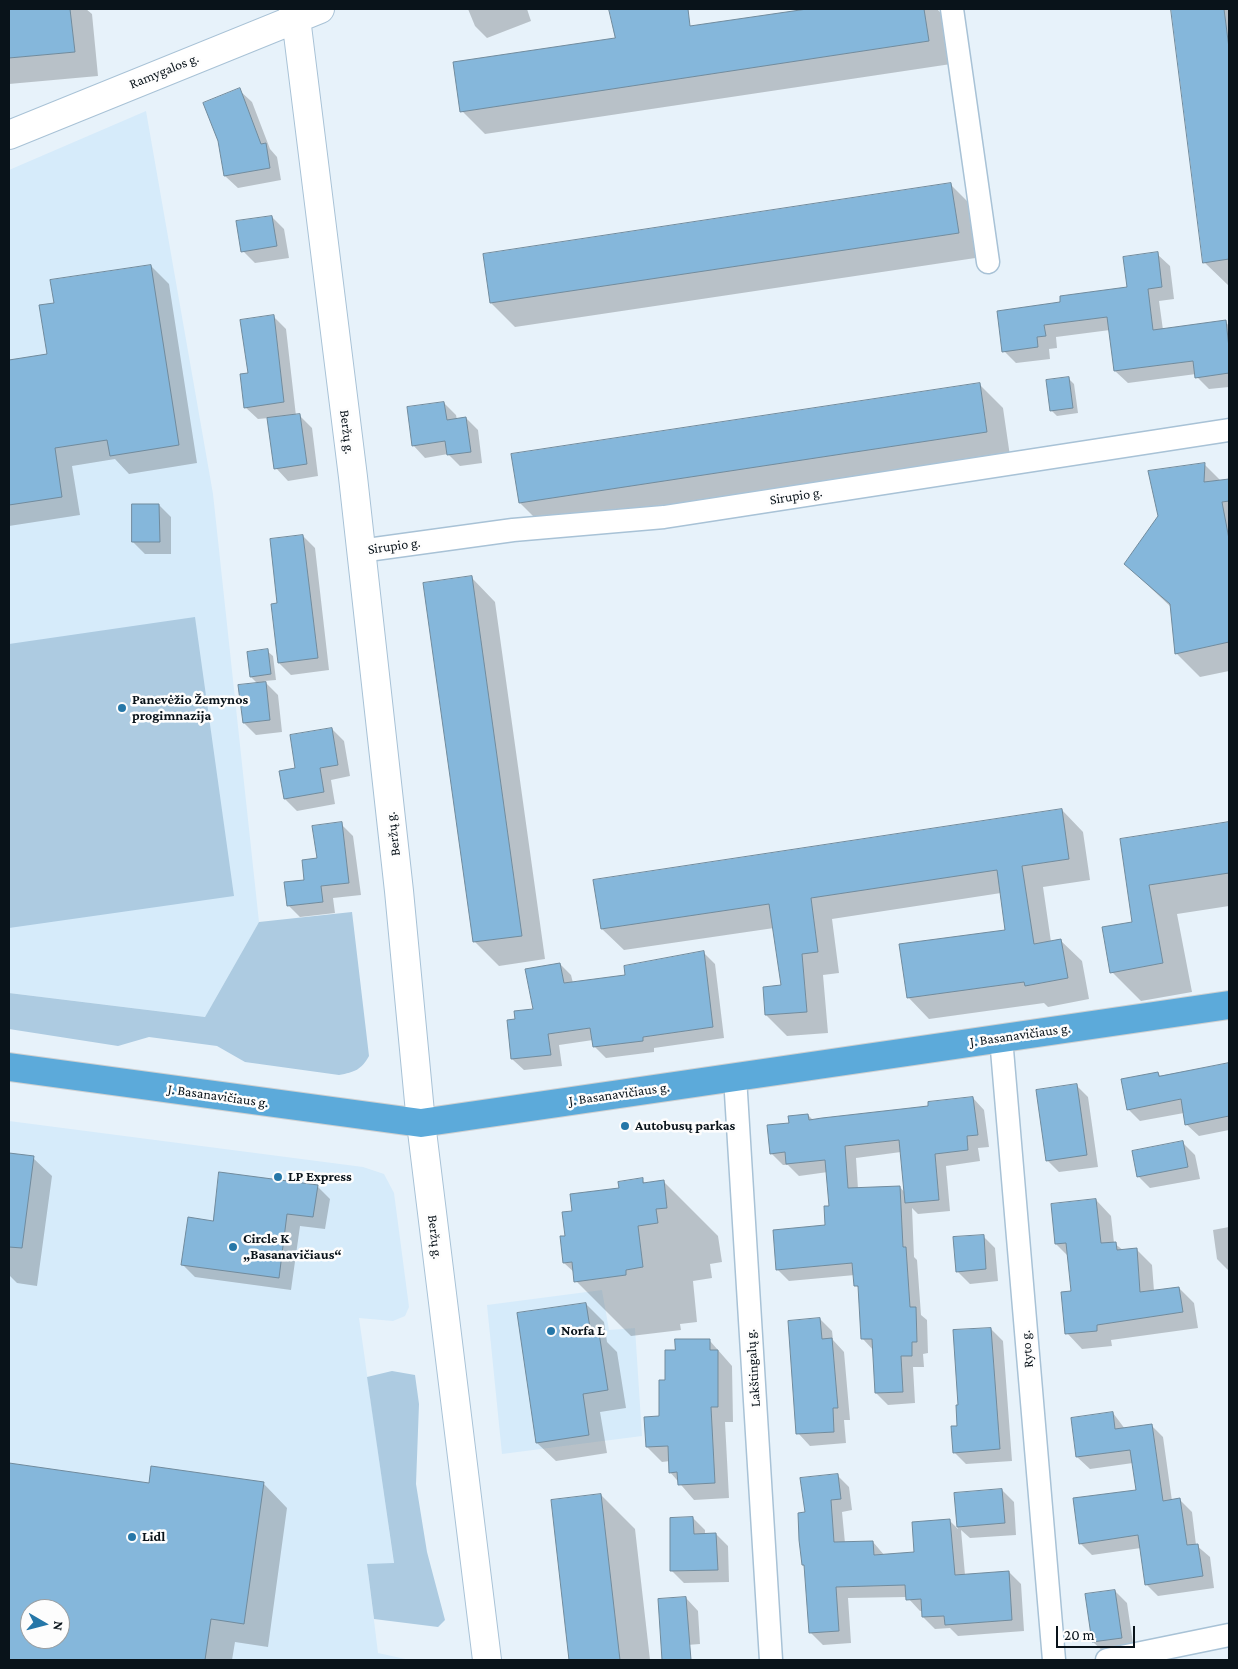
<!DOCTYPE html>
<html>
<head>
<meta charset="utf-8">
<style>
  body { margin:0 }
  #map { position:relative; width:1238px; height:1669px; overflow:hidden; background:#e7f2fa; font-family:"Crimson Pro",serif }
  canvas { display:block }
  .frame { position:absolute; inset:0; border:10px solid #09131a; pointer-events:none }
  .north { position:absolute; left:20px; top:1599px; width:50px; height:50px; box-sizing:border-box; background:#fdfdfd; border:1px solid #9b9fa2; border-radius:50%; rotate:98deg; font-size:14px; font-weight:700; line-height:20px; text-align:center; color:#09131a }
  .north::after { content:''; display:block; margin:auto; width:18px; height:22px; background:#2677a8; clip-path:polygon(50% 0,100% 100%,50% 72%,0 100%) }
  .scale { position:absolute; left:1056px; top:1626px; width:79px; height:22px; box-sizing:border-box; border:2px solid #09131a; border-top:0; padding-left:6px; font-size:15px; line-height:18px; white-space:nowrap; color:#09131a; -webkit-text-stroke:4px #fdfdfd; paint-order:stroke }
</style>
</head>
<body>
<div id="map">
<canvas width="1238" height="1669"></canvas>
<div class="frame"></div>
<div class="north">N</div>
<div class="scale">20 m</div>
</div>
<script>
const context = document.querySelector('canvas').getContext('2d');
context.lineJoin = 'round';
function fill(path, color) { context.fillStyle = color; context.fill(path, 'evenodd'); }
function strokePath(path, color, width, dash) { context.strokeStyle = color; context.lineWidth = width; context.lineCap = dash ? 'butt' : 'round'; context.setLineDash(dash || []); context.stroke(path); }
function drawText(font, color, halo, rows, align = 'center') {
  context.font = font + ' "Crimson Pro",serif'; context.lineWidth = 5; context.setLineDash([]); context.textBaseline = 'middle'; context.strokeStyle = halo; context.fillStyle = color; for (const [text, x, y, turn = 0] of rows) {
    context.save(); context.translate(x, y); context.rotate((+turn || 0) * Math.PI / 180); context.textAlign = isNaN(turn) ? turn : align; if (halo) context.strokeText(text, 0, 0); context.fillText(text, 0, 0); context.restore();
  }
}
fill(new Path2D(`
  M146,111L213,494L259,922L205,1017L9,993V170Z
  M9,1121L363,1167L384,1174L394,1193L409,1307L405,1316L393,1321L359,1318L394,1564H367L378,1653L410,1660H9ZM30,1609H60V1639H30Z
  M602,1290L609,1330L635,1328L642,1436L502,1454L487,1305Z`), '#d6ebfa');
fill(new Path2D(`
  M195,617L234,896L9,928V644Z
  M352,912L369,1056C361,1070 355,1072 339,1075L245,1062L217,1046L149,1037L118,1046L9,1029V993L205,1017L259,922Z
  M392,1371L415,1375L419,1404L416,1484L427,1552L445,1620L438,1627L374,1619L367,1564L394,1563L367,1377Z`), '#adcbe1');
fill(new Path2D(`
  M9,9H86L92,14L98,76L9,84Z
  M468,9H527L531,21L487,38L475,26Z
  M610,9H655L660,32L816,9H937L944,16L951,64L485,134L462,111L617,39Z
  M1172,9H1229V286L1204,262Z
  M239,90L252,102L270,149L277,157L281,180L238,188L225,176Z
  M951,185L975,209L982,257L515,327L491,303Z
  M272,217L284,229L289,258L255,263L243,251Z
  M1157,254L1170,266L1174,299L1159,301L1163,330L1225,321L1229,326V387L1209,389L1197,377L1196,374L1128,383L1115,371L1110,330L1056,337L1057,348L1049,349L1050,359L1016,363L1004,351L1062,304L1128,288Z
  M151,266L169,284L197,463L129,474L115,459L72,466L80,515L9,526V361L48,355L55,304Z
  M274,317L286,329L296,416L299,415L312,428L318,476L288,481L276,468L269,418L258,419L245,407L249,374Z
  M1068,378L1074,384L1078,413L1057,416L1051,410Z
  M979,384L1003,408L1010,456L544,527L520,503Z
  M444,403L456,415L457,420L466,418L478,430L482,463L460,466L448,454L425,458L413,445Z
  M1204,464L1222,482L1229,481V671L1200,677L1176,653L1171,607L1125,564Z
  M159,505L171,517V554H145L133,542Z
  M303,536L315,548L329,670L291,675L279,663L278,604Z
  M471,577L495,602L545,959L499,966L475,942Z
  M267,651L273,656L276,680L264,681L278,695L282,732L256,735L244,723L258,684L251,677Z
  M332,729L344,741L350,776L331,780L335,804L297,811L285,799L297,770Z
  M1062,810L1083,832L1090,880L1043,887L1051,942L1060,940L1082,961L1089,999L1048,1007L1044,1003L929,1019L908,997L1006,931L1001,893L832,919L839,973L823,975L828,1033L787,1036L766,1015L783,986L774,928L624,950L602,929Z
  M341,824L353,836L361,895L333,898L335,913L300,917L288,905Z
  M1229,824V906L1177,914L1192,992L1141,1001L1112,972L1134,923L1121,840Z
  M703,952L715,964L724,1038L654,1048V1052L606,1058L594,1046L593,1040L559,1045L562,1066L524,1070L512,1059L517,1020L534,1010L560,964L571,975L573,983L627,976Z
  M1229,1064V1130L1199,1136L1186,1124L1184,1113L1140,1121L1128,1109L1158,1073L1161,1077Z
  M1076,1085L1088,1097L1098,1167L1059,1172L1047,1160Z
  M973,1098L984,1110L989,1147L978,1148L980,1161L946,1166L950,1211L918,1214L912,1208L914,1257L917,1260L921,1315L927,1320L928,1353L923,1354L924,1367H913L915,1403L888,1405L876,1393L874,1351L863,1339L860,1289L856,1285L855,1275L789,1281L777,1269L826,1226L830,1207L828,1172L799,1176L788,1165H783L771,1153L790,1124L808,1115L813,1120L930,1107ZM901,1152L905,1193L900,1187L858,1189L856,1158Z
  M1183,1143L1195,1155L1200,1179L1150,1188L1138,1176Z
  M9,1154L33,1158L52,1176L37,1286L17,1283L9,1275Z
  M642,1180L646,1184L663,1181L718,1236L722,1262L710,1264L712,1278L693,1281L697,1322L680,1324L681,1330L631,1336L576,1281L575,1273L564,1263L566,1237L574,1212Z
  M317,1186L330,1199L325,1229L300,1226L291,1290L195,1277L182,1264L214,1222Z
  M1096,1200L1111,1216L1114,1243L1124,1251L1136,1249L1152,1265L1154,1291L1179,1288L1194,1303L1198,1328L1111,1340L1112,1346L1082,1349L1067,1333L1072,1292L1069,1257L1056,1244Z
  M1229,1227V1271L1217,1259L1213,1230Z
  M983,1236L995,1248L998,1281L970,1284L958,1272Z
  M586,1304L604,1322L607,1342L617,1352L626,1408L600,1412L607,1453L556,1461L537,1443L518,1314Z
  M820,1319L832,1331L833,1340L844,1352L850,1420H844L846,1443L810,1446L798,1433Z
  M991,1329L1003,1341L1012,1461L966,1464L954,1452L959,1406Z
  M710,1341L732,1366L733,1422H725L729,1498L694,1500L670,1472V1461L662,1462L647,1447L660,1417L666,1381L676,1351Z
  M1113,1413L1125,1429L1151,1425L1163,1437L1172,1501L1180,1500L1192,1512L1196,1545L1210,1557L1214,1588L1158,1596L1146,1584L1141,1548L1092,1555L1080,1543L1137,1491L1133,1463L1090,1469L1077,1457Z
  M9,1465L150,1484L263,1483L287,1508L268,1647L235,1642L232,1660H9ZM30,1609H60V1639H30Z
  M837,1475L849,1487L852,1510L842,1512L845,1543L873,1542L885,1556L915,1553L949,1520L958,1529L955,1494L1002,1490L1014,1502L1016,1535L970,1538L961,1530L965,1575L1009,1572L1021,1584L1024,1631L958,1636L950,1628L935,1629L923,1617V1611H920L907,1597L848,1598L851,1643L823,1645L811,1633L806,1568L803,1565L806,1513Z
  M601,1495L635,1529L650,1660H571L553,1501Z
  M693,1518L705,1530V1534H716L728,1546L729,1582L684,1583L672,1571Z
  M1115,1591L1127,1603L1134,1650L1106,1654L1093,1642Z
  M686,1598L698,1611L700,1644L674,1646Z`), '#0003');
const building = new Path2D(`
  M9,9H70L75,52L9,58Z
  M609,9H688L690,26L807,9H924L929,41L460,112L453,62L615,38Z
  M1171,9H1224L1229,48V259L1203,263Z
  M240,88L261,144L266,143L270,168L224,176L218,141L203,103Z
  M951,183L959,233L490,303L483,254Z
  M272,216L277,246L241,252L236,221Z
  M1158,252L1162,287L1148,289L1153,330L1226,320L1229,348V373L1195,378L1193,361L1114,371L1107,317L1044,325L1046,336L1037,337L1038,347L1002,352L997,311L1060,302V296L1127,287L1123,257Z
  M151,265L179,445L110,456L107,440L55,448L62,497L9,505V360L47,354L39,305L54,303L50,280Z
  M274,315L284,402L244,408L240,374L248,373L240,320Z
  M1069,377L1073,408L1050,411L1046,380Z
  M980,383L987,432L519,503L511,454Z
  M444,402L447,420L466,417L471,452L447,455L445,441L412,446L407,407Z
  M300,414L307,464L274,469L267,418Z
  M1205,463L1204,482L1229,479V501L1222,502L1229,539V642L1175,654L1170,604L1124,564L1158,516L1148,471Z
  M132,504H159L160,542H132Z
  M303,535L318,658L278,663L271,604L277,603L270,539Z
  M472,576L522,936L473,942L423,583Z
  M268,649L271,674L250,677L247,652Z
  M266,682L270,720L243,723L238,685Z
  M332,728L338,765L320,768L324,792L284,799L279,771L295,768L290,735Z
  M1062,809L1069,859L1022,866L1034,944L1061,939L1068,978L1025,986L1024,982L907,998L899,944L1005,930L997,870L811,898L818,952L802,954L807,1012L765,1015L763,987L781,985L769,904L601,929L593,880Z
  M342,822L349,883L321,886L323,902L287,906L284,882L304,880L302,860L317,858L312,826Z
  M1229,822V873L1149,885L1163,963L1110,973L1102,927L1132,922L1120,839Z
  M704,951L713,1027L643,1037V1041L593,1047L590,1028L548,1034L551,1055L511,1059L507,1020L515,1019L514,1011L533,1009L525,969L560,963L564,983L625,975L624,966Z
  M1229,1063V1116L1185,1125L1181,1099L1127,1110L1121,1079L1158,1072L1159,1076Z
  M1077,1084L1087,1155L1046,1161L1036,1090Z
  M973,1097L978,1135L967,1136L968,1150L935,1154L939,1200L905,1203L899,1140L845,1146L848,1188L900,1186L903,1247H906L910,1307H916L917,1342H912V1356H901L903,1392L875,1393L872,1339H861L858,1286H854L852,1263L776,1270L773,1230L825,1225L824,1206H829L825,1160L786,1164L785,1152L770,1154L767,1125L789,1123L788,1116L808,1114L809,1120L822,1118L928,1106V1102Z
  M1183,1141L1188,1167L1137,1177L1132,1151Z
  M9,1153L34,1156L22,1248L9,1247Z
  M219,1172L318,1185L313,1217L287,1214L279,1278L181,1265L188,1217L213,1221Z
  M643,1178V1183L664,1180L667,1208L656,1209L658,1223L638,1226L643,1267L626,1270V1275L574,1282L572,1262L563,1263L560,1236H565L562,1212L572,1211L570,1194L619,1188L618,1182Z
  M1096,1199L1101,1243L1116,1242L1117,1250L1137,1248L1140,1292L1179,1287L1183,1312L1097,1325V1331L1065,1334L1061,1292L1071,1291L1066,1243L1055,1244L1051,1204Z
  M984,1235L986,1269L956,1272L953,1237Z
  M586,1303L591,1334L599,1333L608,1390L583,1394L589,1435L536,1443L517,1313Z
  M820,1318L822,1339L832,1338L838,1408H833L834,1432L796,1434L788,1321Z
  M991,1328L1000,1449L953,1453L951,1426H957L956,1405H958L953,1330Z
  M675,1339H710V1350H718V1407H711L715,1483L678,1485L677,1472L669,1473L668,1446L646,1447L644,1417L659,1416V1380H665V1350H675Z
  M1113,1412L1115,1429L1152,1424L1163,1501L1180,1498L1187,1545L1198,1544L1203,1576L1145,1585L1138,1535L1079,1544L1073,1498L1136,1490L1130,1450L1076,1457L1071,1418Z
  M9,1463L149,1483L151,1466L264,1482L244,1624L211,1619L205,1660H9ZM30,1609H60V1639H30Z
  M838,1474L841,1499L831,1500L834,1542L873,1541L874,1555L914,1552L912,1522L950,1519L955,1575L1009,1571L1012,1620L945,1625L944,1616L922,1617L921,1599L906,1600L905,1585L836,1587L839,1631L809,1633L804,1565H802L799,1540L798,1513L805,1512L800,1478Z
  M1002,1489L1005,1523L957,1527L954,1493Z
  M601,1494L620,1660H569L551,1500Z
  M693,1517L694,1534L716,1533L718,1570L670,1571V1518Z
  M1115,1590L1122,1638L1092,1642L1085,1594Z
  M686,1597L691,1660H662L658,1599Z`);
fill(building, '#85b7db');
strokePath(building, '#718b9d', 1);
const minor = new Path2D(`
  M952,9L988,262
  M360,551L513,530L664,517L1229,430
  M1001,1038L1054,1660
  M735,1077L771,1660
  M1107,1660L1229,1635`);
const secondary = new Path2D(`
  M293,9L296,18L353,477L399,891L421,1123L487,1660
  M9,135L320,9`);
const trunk = new Path2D(`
  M9,1067L421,1123L1229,1005`);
strokePath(minor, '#a8c2d6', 25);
strokePath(secondary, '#a8c2d6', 30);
strokePath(trunk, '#ced0d1', 30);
strokePath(minor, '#fff', 22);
strokePath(secondary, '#fff', 28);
strokePath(trunk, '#5caada', 28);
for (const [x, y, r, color] of [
  [122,708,5,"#2677a8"],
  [625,1126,5,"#2677a8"],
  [278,1177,5,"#2677a8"],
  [233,1247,5,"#2677a8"],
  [551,1331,5,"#2677a8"],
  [132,1537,5,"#2677a8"]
]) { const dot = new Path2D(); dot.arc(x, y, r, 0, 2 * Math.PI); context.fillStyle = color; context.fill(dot); strokePath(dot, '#fdfdfd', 2); }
drawText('14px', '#09131a', '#fdfdfd', [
  ["Ramygalos g.",164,71,-22],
  ["Beržų g.",347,432,83],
  ["Sirupio g.",796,496,-9],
  ["Sirupio g.",394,546,-8],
  ["Beržų g.",393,834,-97],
  ["J. Basanavičiaus g.",1020,1035,-8],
  ["J. Basanavičiaus g.",619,1094,-8],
  ["J. Basanavičiaus g.",218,1096,8],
  ["Beržų g.",435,1237,83],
  ["Ryto g.",1027,1349,-95],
  ["Lakštingalų g.",753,1368,-94]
]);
drawText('bold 14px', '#09131a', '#fdfdfd', [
  ["Panevėžio Žemynos",132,700],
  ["progimnazija",132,716],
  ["Autobusų parkas",635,1126],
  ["LP Express",288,1177],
  ["Circle K",243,1239],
  ["„Basanavičiaus“",243,1255],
  ["Norfa L",561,1331],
  ["Lidl",142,1537]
], 'left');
</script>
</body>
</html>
